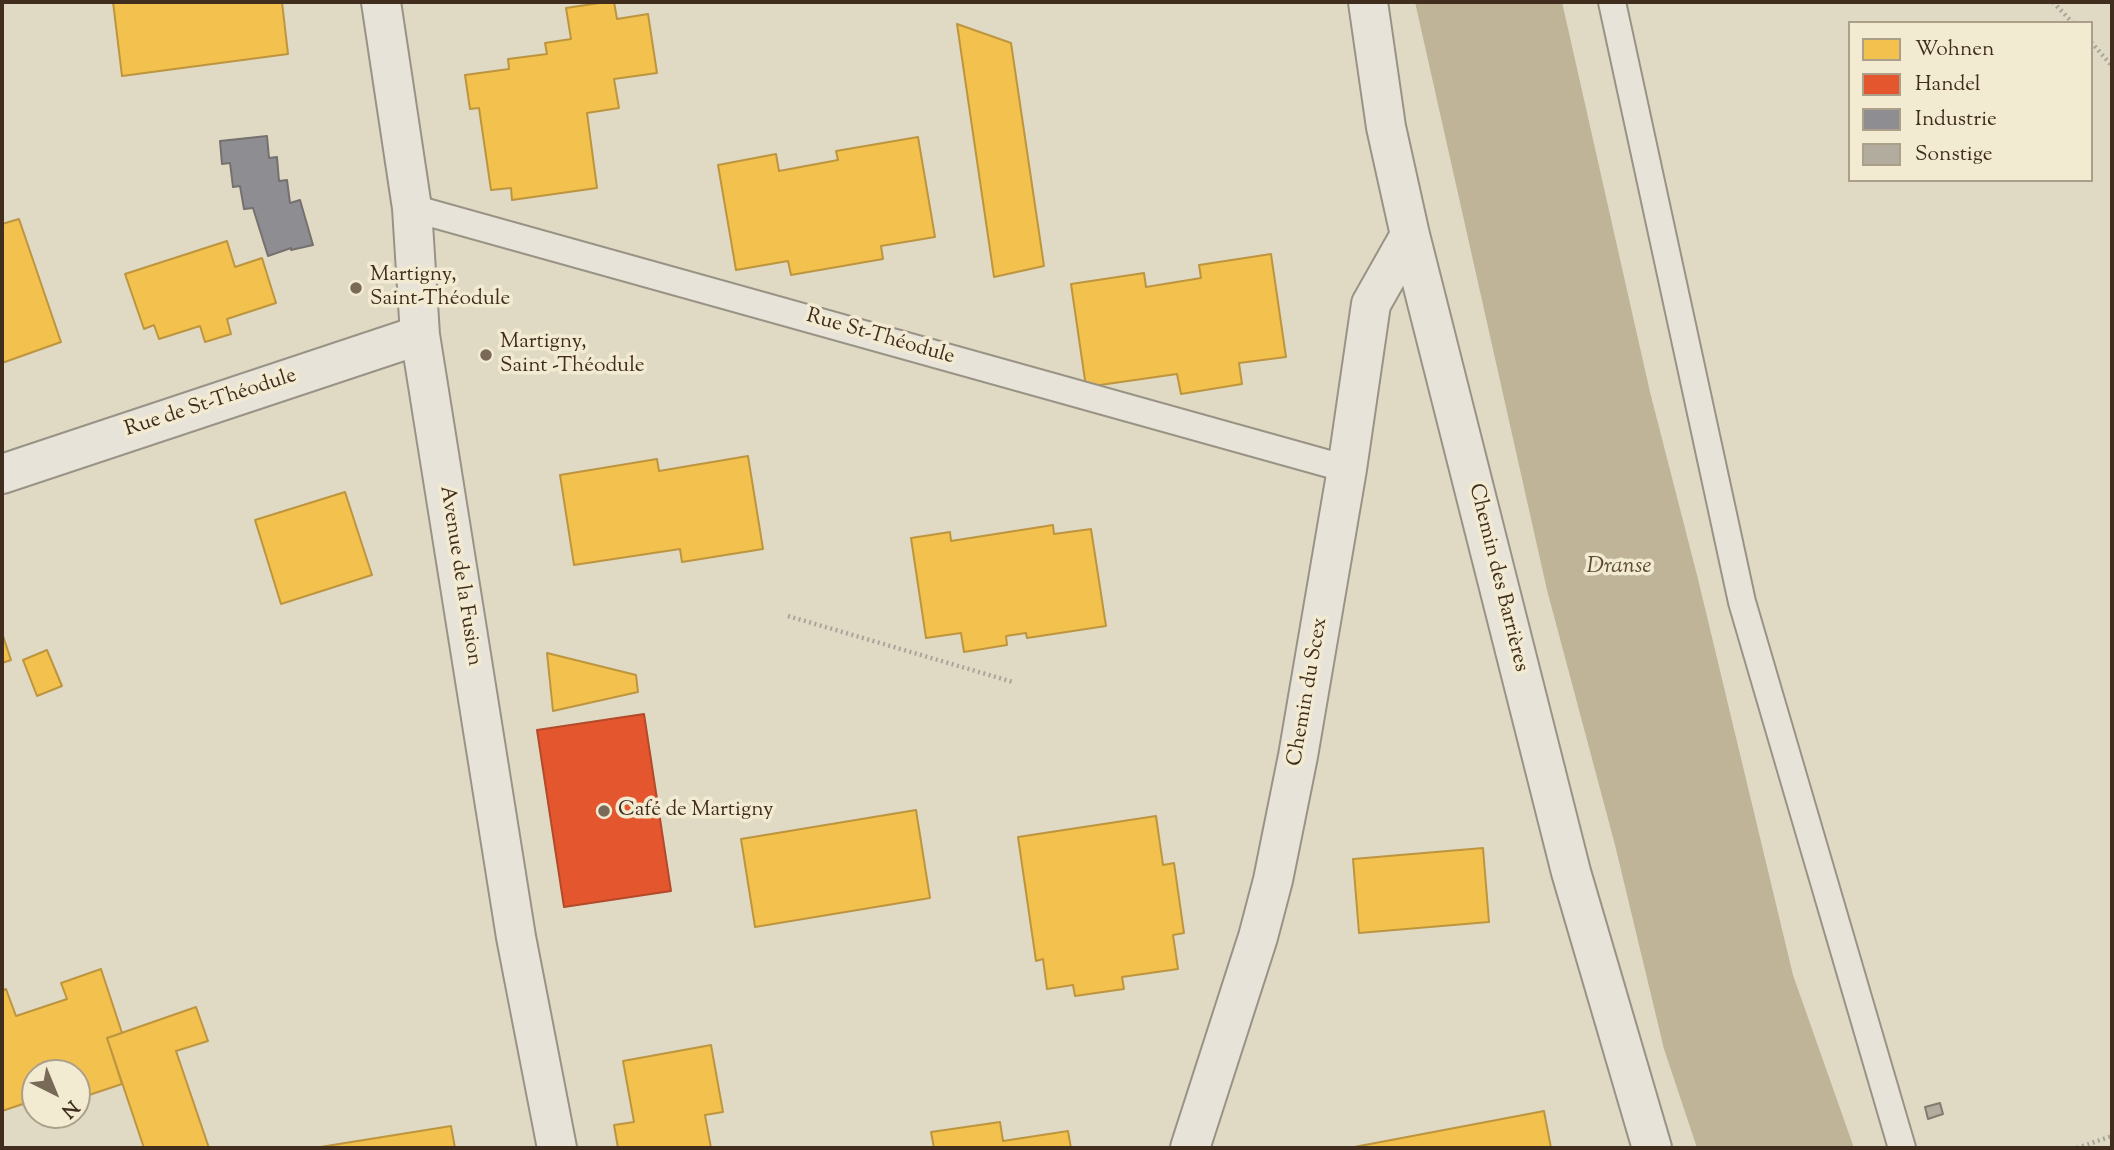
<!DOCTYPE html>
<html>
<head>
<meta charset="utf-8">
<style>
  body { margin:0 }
  #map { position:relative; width:2114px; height:1150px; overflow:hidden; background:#e0dac5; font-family:"Sorts Mill Goudy",serif }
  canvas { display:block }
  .frame { position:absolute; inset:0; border:4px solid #412d1d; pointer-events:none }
  .legend { position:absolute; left:1848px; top:21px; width:245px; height:161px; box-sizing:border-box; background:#f2ebd2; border:2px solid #ab9f8a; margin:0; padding:9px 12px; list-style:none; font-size:21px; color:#412d1d }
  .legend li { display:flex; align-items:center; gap:14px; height:35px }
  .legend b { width:35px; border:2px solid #ab9f8a }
  .north { position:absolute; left:21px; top:1059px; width:70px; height:70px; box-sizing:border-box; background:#f2ebd2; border:2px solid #ab9f8a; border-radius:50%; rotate:137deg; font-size:19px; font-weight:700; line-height:28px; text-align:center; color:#412d1d }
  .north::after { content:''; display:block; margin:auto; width:24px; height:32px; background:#796a58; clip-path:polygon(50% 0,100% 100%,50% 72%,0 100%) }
</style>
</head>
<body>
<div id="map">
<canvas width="2114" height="1150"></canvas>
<div class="frame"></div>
<ul class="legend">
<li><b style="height:19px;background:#f2c14e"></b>Wohnen</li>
<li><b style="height:19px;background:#e4572e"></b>Handel</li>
<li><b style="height:19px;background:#8d8d92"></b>Industrie</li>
<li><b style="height:19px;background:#b1ac9d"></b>Sonstige</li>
</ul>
<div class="north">N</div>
</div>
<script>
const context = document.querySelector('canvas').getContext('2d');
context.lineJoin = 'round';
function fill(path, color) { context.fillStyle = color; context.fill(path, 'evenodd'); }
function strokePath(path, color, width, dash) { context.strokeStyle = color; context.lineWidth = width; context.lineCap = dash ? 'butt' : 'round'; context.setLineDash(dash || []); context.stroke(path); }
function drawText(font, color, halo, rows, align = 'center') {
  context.font = font + ' "Sorts Mill Goudy",serif'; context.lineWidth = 7; context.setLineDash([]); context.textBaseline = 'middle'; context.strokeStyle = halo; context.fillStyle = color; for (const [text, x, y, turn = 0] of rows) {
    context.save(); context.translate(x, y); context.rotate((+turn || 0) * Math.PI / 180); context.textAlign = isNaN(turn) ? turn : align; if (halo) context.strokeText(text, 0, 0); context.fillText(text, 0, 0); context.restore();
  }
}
fill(new Path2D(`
  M1415,2H1562L1650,392L1698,579L1793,975L1854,1148H1697L1664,1049L1615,845L1547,590Z`), '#bfb498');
const homes = new Path2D(`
  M113,2H282L288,54L122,76Z
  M606,2H614L617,19L648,14L657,73L614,79L619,108L587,113L597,188L512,200L511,188L491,190L479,108L470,109L465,75L509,69L508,59L547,54L545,43L571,39L566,8Z
  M957,24L1011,43L1044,266L994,277Z
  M918,137L935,237L881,246L883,259L791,275L788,261L736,270L718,165L776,154L779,171L838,160L836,151Z
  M19,219L61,342L2,363V224Z
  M227,241L235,267L262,258L276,303L227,319L231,334L205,342L200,326L159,339L154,325L144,329L125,274Z
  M1271,254L1286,357L1239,363L1242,384L1181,394L1177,374L1086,387L1071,284L1144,273L1146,287L1201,278L1199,265Z
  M748,456L763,549L682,562L680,549L574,565L560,475L657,459L659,471Z
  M345,492L372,575L281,604L255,520Z
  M1053,525L1054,534L1091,529L1106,626L1027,638L1026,633L1006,636L1007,645L964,652L961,633L926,638L911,538L950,532L951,541Z
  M2,633L11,660L2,663Z
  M47,650L62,686L37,696L23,660Z
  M547,653L636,675L638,692L553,711Z
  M916,810L930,898L755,927L741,839Z
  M1156,816L1163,865L1174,863L1184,933L1173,935L1178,969L1122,977L1124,989L1075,996L1073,985L1047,989L1043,959L1036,961L1018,837Z
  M1483,848L1489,922L1359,933L1353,859Z
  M101,969L122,1033L107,1038L122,1084L77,1099V1073H35V1100L2,1111V991L6,989L16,1016L67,999L61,983Z
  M196,1007L208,1041L176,1051L209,1148H144L107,1038Z
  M711,1045L723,1112L705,1115L711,1148H618L614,1125L634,1122L623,1061Z
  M1544,1111L1551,1148H1349Z
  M1000,1122L1003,1141L1068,1131L1071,1148H934L931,1132Z
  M451,1126L455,1148H314Z`);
fill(homes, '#f2c14e');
strokePath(homes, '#bd953f', 2);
const shops = new Path2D(`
  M644,714L671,891L564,907L537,730Z`);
fill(shops, '#e4572e');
strokePath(shops, '#b34a29', 2);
const industry = new Path2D(`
  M267,136L269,158L277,157L279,181L287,180L290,203L300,200L313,245L291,250V248L268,256L253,208L244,209L240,186L233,187L230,163L222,164L220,141Z`);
fill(industry, '#8d8d92');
strokePath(industry, '#76706f', 2);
const building = new Path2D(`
  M1940,1103L1943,1114L1928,1119L1925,1107Z`);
fill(building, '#b1ac9d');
strokePath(building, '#827b6f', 2);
const service = new Path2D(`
  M1612,2L1742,602L1902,1148
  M412,208L1347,469`);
const minor = new Path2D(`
  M381,2L412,208L420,335L516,937L557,1148
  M1368,2L1386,127L1410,235L1571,872L1652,1148
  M2,474L420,335
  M1190,1148L1258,937L1273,880L1298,756L1347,469L1371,304L1410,235`);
strokePath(service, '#999385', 30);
strokePath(minor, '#999385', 42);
strokePath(new Path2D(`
  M2053,2L2073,23
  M2091,42L2112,66
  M788,616L1013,682
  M2077,1148L2112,1136`), '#aaa59c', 4.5, [2, 3.5]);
strokePath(service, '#e7e3d9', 26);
strokePath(minor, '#e7e3d9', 38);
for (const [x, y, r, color] of [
  [356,288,7,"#796a58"],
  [486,355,7,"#796a58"],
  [604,811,7,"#796a58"]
]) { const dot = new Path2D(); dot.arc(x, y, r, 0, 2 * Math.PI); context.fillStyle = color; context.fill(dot); strokePath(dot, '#f2ebd2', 2.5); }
drawText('21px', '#412d1d', '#f2ebd2', [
  ["Martigny,",370,276],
  ["Saint-Théodule",370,300],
  ["Martigny,",500,343],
  ["Saint -Théodule",500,367],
  ["Café de Martigny",618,811]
], 'left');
drawText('21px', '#412d1d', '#f2ebd2', [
  ["Rue St-Théodule",880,338,16],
  ["Rue de St-Théodule",211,404,-18],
  ["Avenue de la Fusion",459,576,81],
  ["Chemin des Barrières",1497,578,76],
  ["Chemin du Scex",1309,692,-80]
]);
drawText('italic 23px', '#5d4a37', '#f2ebd2', [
  ["Dranse",1619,568]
]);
</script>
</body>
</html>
